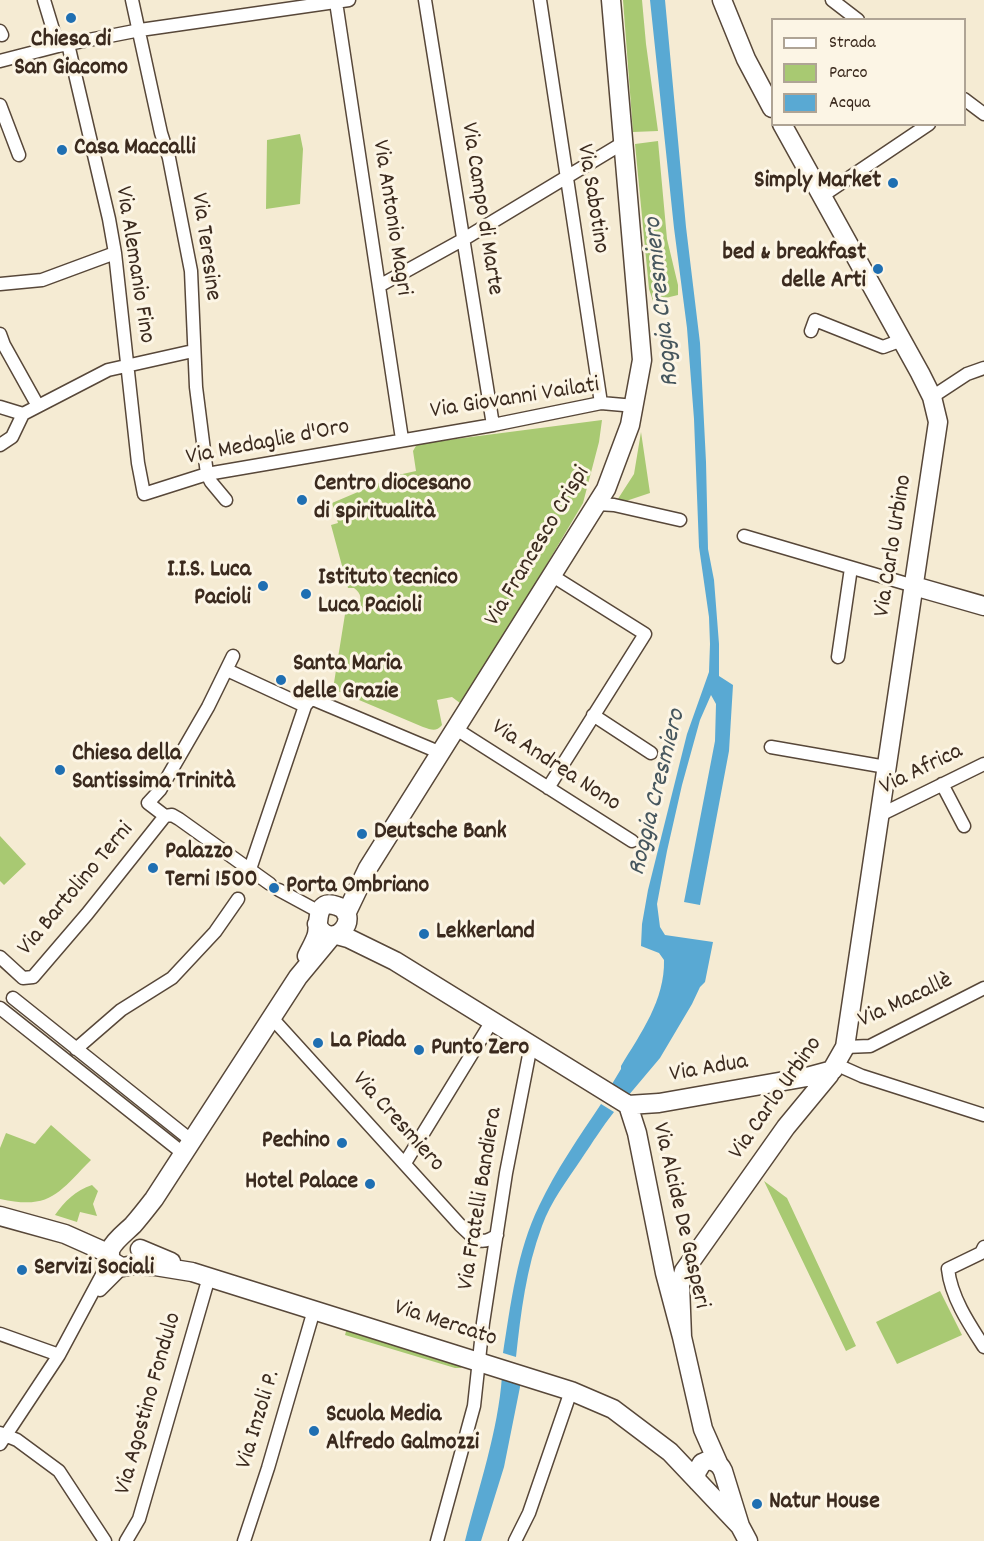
<!DOCTYPE html>
<html>
<head>
<meta charset="utf-8">
<style>
  body { margin:0 }
  #map { position:relative; width:984px; height:1541px; overflow:hidden; background:#f5ebd3; font-family:Dekko,sans-serif }
  canvas { display:block }
  .legend { position:absolute; left:771px; top:18px; width:195px; height:108px; box-sizing:border-box; background:#fcf5e5; border:2px solid #afa495; margin:0; padding:8px 10px; list-style:none; font-size:18px; color:#3b2a1e }
  .legend li { display:flex; align-items:center; gap:12px; height:30px }
  .legend b { width:30px; border:2px solid #afa495 }
</style>
</head>
<body>
<div id="map">
<canvas width="984" height="1541"></canvas>
<ul class="legend">
<li><b style="height:8px;background:#fff"></b>Strada</li>
<li><b style="height:16px;background:#a8c972"></b>Parco</li>
<li><b style="height:16px;background:#59a9d3"></b>Acqua</li>
</ul>
</div>
<script>
const context = document.querySelector('canvas').getContext('2d');
context.lineJoin = 'round';
function fill(path, color) { context.fillStyle = color; context.fill(path, 'evenodd'); }
function strokePath(path, color, width, dash) { context.strokeStyle = color; context.lineWidth = width; context.lineCap = dash ? 'butt' : 'round'; context.setLineDash(dash || []); context.stroke(path); }
function drawText(font, color, halo, rows, align = 'center') {
  context.font = font + ' Dekko,sans-serif'; context.lineWidth = 6; context.setLineDash([]); context.textBaseline = 'middle'; context.strokeStyle = halo; context.fillStyle = color; for (const [text, x, y, turn = 0] of rows) {
    context.save(); context.translate(x, y); context.rotate((+turn || 0) * Math.PI / 180); context.textAlign = isNaN(turn) ? turn : align; if (halo) context.strokeText(text, 0, 0); context.fillText(text, 0, 0); context.restore();
  }
}
fill(new Path2D(`
  M623,0H642L646,44L658,131L633,132Z
  M300,134L303,149L300,204L266,209L267,140Z
  M658,141L667,239L678,285V295L653,301L649,289L635,144Z
  M602,420L599,442L583,503L470,694L460,703L452,697L437,700L442,725C436,732 432,730 423,727L333,689L346,608L351,609L357,608C362,600 362,594 354,588H348L331,525L338,523L332,503L398,475L416,471L413,451L417,444Z
  M641,432L650,493L614,505L634,474Z
  M0,836L26,864L4,885L0,881Z
  M51,1125L91,1160C58,1193 51,1210 0,1199V1148L6,1133L35,1144Z
  M764,1181L787,1198L856,1346L846,1351Z
  M92,1185L98,1191L93,1204L97,1216L80,1212L77,1222L55,1215C64,1202 76,1190 92,1185Z
  M940,1291L962,1335L897,1364L876,1322Z
  M347,1328L464,1364L461,1368H455L345,1335Z`), '#a8c972');
fill(new Path2D(`
  M650,0H665L686,227L700,343L706,462L708,549L714,580L719,644V676L733,685L729,751L700,905L684,902L715,741L716,704L711,695L700,720L682,785L667,851L657,904L660,927L665,935L713,942L705,982L700,987L692,1004L660,1058L628,1096L612,1084L621,1069V1066C641,1033 665,1000 664,960L659,953L641,946L642,924L648,890L687,734L709,672L710,644L709,617L699,547L694,419L687,328L674,228Z
  M601,1104L614,1112C602,1127 593,1142 582,1158C568,1179 551,1201 542,1226C526,1269 521,1312 516,1357L503,1353C511,1303 517,1251 539,1206C556,1170 579,1137 601,1104Z
  M502,1376L521,1382L504,1467L481,1541H465C479,1486 498,1432 502,1376Z`), '#59a9d3');
const street = new Path2D(`
  M44,0L58,46
  M132,0L161,133L169,158L191,271L196,387L207,474L211,482L226,500
  M425,0L493,425
  M540,0L601,403
  M832,0L858,20
  M336,2L402,439
  M0,31L2,35
  M68,44L109,219L115,253L138,463L144,494L207,474L493,425L601,403L635,406
  M0,61L58,46L140,30L349,0
  M964,99L984,114
  M0,105L19,155
  M822,196L929,124
  M0,284L42,280L115,253
  M379,286L464,239L623,143
  M811,331L815,320L883,347L902,340
  M0,334L4,345L38,406
  M932,397L967,374L984,368
  M0,407L23,414
  M23,414L108,370L193,351
  M0,445L12,437L23,414
  M597,504L614,505L680,520
  M744,536L914,586
  M838,657L851,568
  M227,670L305,706
  M593,715L651,753
  M456,729L632,841
  M771,747L886,767
  M942,784L964,826
  M548,788L645,634L551,575
  M165,816L148,803L160,790L208,707L233,656
  M878,816L984,764
  M250,869L305,706L310,700H315L441,753
  M279,890L314,909L321,910
  M0,957L23,978
  M23,978L33,977L87,914L165,816L172,815L179,819L270,884
  M13,998L192,1141
  M0,1008L184,1154
  M272,1018L460,1225C473,1237 479,1248 497,1235
  M845,1047L870,1046L984,988
  M76,1049L121,1010L172,978L215,932L238,899
  M835,1064L862,1076L984,1115
  M405,1163L492,1021
  M984,1247L981,1253L948,1269C951,1297 969,1324 984,1347
  M100,1290L123,1267
  M0,1334L59,1355
  M0,1433L17,1440L59,1471L105,1541
  M0,1444L59,1355L111,1258
  M126,1541L139,1519L209,1277
  M244,1541L268,1468L314,1310
  M437,1541L474,1406L483,1323L506,1173L531,1045
  M515,1541L529,1513L571,1391`);
const secondary = new Path2D(`
  M722,0L746,59L772,108
  M914,586L984,606
  M346,914L368,868L606,489L630,425L642,360L611,0
  M337,935L348,938L395,961L628,1105
  M332,936L298,977L154,1199C147,1208 140,1217 133,1225C122,1236 92,1256 123,1267L133,1265L155,1266L192,1272L571,1391L613,1409L670,1452L740,1526
  M307,956C310,949 315,942 317,934C319,923 315,898 337,906C364,915 332,955 317,924
  M628,1105L637,1133L665,1273L682,1337L703,1429L718,1463
  M628,1105L659,1103L807,1077L833,1070
  M0,1216L65,1234L110,1254
  M140,1249L171,1262
  M682,1337L680,1285L684,1271L786,1127L829,1075L845,1047L938,422L932,397L920,373L782,124
  M697,1481L696,1473L702,1463C711,1458 719,1462 723,1471L740,1526L748,1541`);
strokePath(street, '#574739', 15);
strokePath(secondary, '#574739', 21);
strokePath(street, '#fff', 12);
strokePath(secondary, '#fff', 18);
for (const [x, y, r, color] of [
  [71,18,6,"#1f6fb2"],
  [62,150,6,"#1f6fb2"],
  [893,183,6,"#1f6fb2"],
  [878,269,6,"#1f6fb2"],
  [302,500,6,"#1f6fb2"],
  [263,586,6,"#1f6fb2"],
  [306,594,6,"#1f6fb2"],
  [281,680,6,"#1f6fb2"],
  [60,770,6,"#1f6fb2"],
  [362,834,6,"#1f6fb2"],
  [153,868,6,"#1f6fb2"],
  [274,888,6,"#1f6fb2"],
  [424,934,6,"#1f6fb2"],
  [318,1043,6,"#1f6fb2"],
  [419,1050,6,"#1f6fb2"],
  [342,1143,6,"#1f6fb2"],
  [370,1184,6,"#1f6fb2"],
  [22,1270,6,"#1f6fb2"],
  [314,1431,6,"#1f6fb2"],
  [757,1504,6,"#1f6fb2"]
]) { const dot = new Path2D(); dot.arc(x, y, r, 0, 2 * Math.PI); context.fillStyle = color; context.fill(dot); strokePath(dot, '#fcf5e5', 2); }
drawText('bold 24px', '#3b2a1e', '#fcf5e5', [
  ["Chiesa di",71,42,"center"],
  ["San Giacomo",71,70,"center"],
  ["Casa Maccalli",74,150],
  ["Simply Market",881,183,"right"],
  ["bed & breakfast",866,255,"right"],
  ["delle Arti",866,283,"right"],
  ["Centro diocesano",314,486],
  ["di spiritualità",314,514],
  ["I.I.S. Luca",251,572,"right"],
  ["Pacioli",251,600,"right"],
  ["Istituto tecnico",318,580],
  ["Luca Pacioli",318,608],
  ["Santa Maria",293,666],
  ["delle Grazie",293,694],
  ["Chiesa della",72,756],
  ["Santissima Trinità",72,784],
  ["Deutsche Bank",374,834],
  ["Palazzo",165,854],
  ["Terni 1500",165,882],
  ["Porta Ombriano",286,888],
  ["Lekkerland",436,934],
  ["La Piada",330,1043],
  ["Punto Zero",431,1050],
  ["Pechino",330,1143,"right"],
  ["Hotel Palace",358,1184,"right"],
  ["Servizi Sociali",34,1270],
  ["Scuola Media",326,1417],
  ["Alfredo Galmozzi",326,1445],
  ["Natur House",769,1504]
], 'left');
drawText('24px', '#3b2a1e', '#fcf5e5', [
  ["Via Sabotino",591,199,81],
  ["Via Campo di Marte",480,209,81],
  ["Via Antonio Magri",390,218,81],
  ["Via Teresine",204,247,82],
  ["Via Alemanio Fino",133,265,81],
  ["Via Giovanni Vailati",515,400,-9],
  ["Via Medaglie d'Oro",268,444,-11],
  ["Via Carlo Urbino",895,546,-81],
  ["Via Francesco Crispi",539,547,-59],
  ["Via Andrea Nono",555,767,33],
  ["Via Africa",922,771,-26],
  ["Via Bartolino Terni",77,890,-50],
  ["Via Macallè",906,1002,-25],
  ["Via Adua",709,1070,-10],
  ["Via Carlo Urbino",777,1099,-55],
  ["Via Cresmiero",397,1123,48],
  ["Via Fratelli Bandiera",482,1199,-81],
  ["Via Alcide De Gasperi",679,1216,77],
  ["Via Mercato",445,1325,18],
  ["Via Agostino Fondulo",150,1404,-74],
  ["Via Inzoli P.",260,1420,-73]
]);
drawText('italic 26px', '#46565d', '#fcf5e5', [
  ["Roggia Cresmiero",664,302,-96],
  ["Roggia Cresmiero",659,793,-76]
]);
</script>
</body>
</html>
